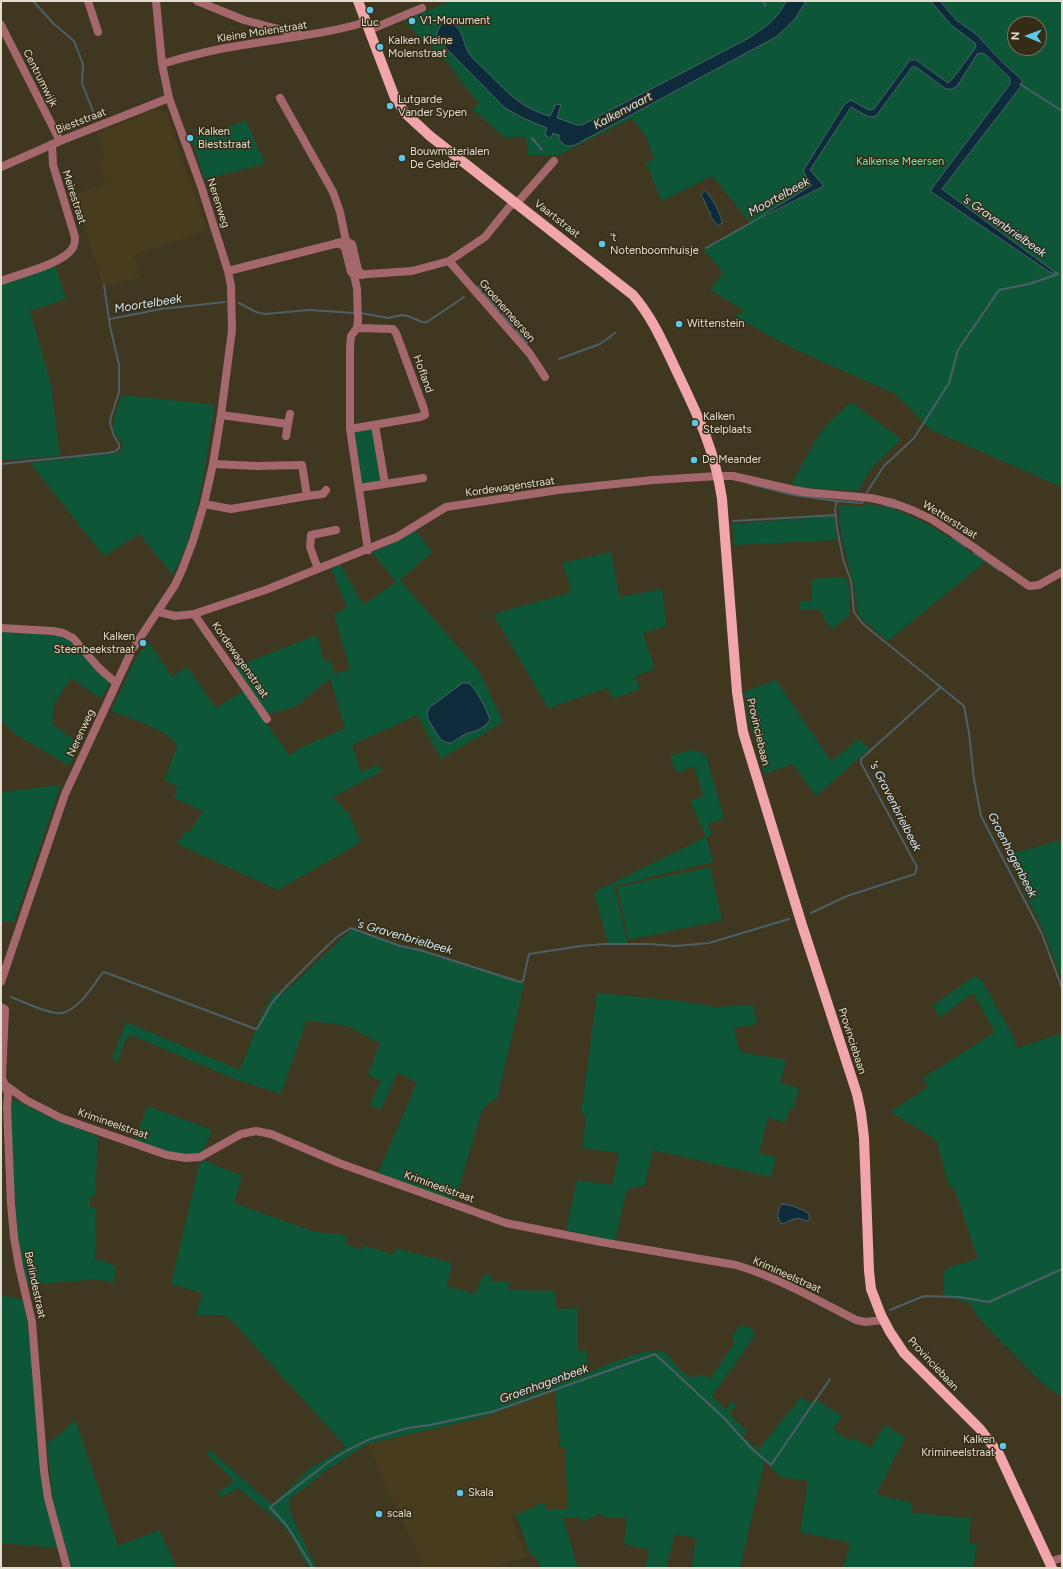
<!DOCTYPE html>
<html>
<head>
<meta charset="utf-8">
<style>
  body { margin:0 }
  #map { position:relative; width:1063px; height:1569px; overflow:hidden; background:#3f371f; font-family:Figtree,sans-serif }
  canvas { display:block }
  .frame { position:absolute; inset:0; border:2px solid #e2ddcf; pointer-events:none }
  .north { position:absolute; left:1007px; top:16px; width:40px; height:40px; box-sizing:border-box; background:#352c15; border:1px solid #7a735f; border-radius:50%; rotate:271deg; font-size:11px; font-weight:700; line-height:16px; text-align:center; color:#e2ddcf }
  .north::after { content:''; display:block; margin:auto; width:14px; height:18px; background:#5cc7e7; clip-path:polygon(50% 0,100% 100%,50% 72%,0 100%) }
</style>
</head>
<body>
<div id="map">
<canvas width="1063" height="1569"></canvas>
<div class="frame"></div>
<div class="north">N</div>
</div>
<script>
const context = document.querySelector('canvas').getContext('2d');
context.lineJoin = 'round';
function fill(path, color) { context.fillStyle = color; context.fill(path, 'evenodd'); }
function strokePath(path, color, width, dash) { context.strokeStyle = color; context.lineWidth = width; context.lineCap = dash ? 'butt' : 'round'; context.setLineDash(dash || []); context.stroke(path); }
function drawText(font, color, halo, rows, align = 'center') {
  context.font = font + ' Figtree,sans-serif'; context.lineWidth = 3; context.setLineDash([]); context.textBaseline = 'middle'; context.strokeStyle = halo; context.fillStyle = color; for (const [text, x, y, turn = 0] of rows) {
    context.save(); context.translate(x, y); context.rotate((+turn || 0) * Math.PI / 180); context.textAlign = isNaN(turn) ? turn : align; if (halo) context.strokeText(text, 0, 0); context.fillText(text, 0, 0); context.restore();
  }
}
fill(new Path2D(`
  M153,110H159L167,115L207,230L134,255L140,277L103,287L75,194L106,184L97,160L105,156L96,134Z
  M555,1389L560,1448H565L569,1510L546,1509L544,1503L511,1517L526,1556L491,1568H424L367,1444L484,1417Z`), '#473c1d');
fill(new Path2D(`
  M450,1H1062V487L929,429L910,408L893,393L794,349L734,316L745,311L710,290L723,272L704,250L750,222L712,176L662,201L646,163L654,158L645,135L632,118L559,155H528L526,137H504L472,109L479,103L463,84L448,63L403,21ZM1015,24H1039V48H1015Z
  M246,121L265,164L204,179L192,138Z
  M55,265L66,299L30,311L51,385L60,456L1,460V283Z
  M122,395L215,405C207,453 202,503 185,549C181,558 177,566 173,575L139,534L104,556L30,463L116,453L121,451L123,442C106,431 116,411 122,395Z
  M851,402L901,439L871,469L858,491L811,488L791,484L817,438L827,425Z
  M371,428L373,432L380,478V481L362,484L353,433Z
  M868,504C879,506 892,508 904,513C933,524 958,543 983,561L979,567L888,641L859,616C859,611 857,609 856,604C855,598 855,592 854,586C848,559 838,533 839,505L863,507Z
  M834,516L837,540L734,545L732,524Z
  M415,530L432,552L400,580L479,671L503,722L441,759L417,715L352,745L361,772L378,765L382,771L333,797L349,814L361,842L278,890L177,844L185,832L190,831L203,811L174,798L178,787L164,780L177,747C173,731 126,717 111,711L134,661L148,641L172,677L187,667L216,708L243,691L290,756L296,750L345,728L330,678L297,706L268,714L235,667L317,635L324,661L330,659L335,674L350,669L334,614L341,611L347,607L331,568L340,564L363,605L396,582L372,552L400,540Z
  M611,552L620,597L662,589L667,626L643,633L655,669L635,676L640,689L613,699L608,688L548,708L493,614L572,592L562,563Z
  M846,577L850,593V615L832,629L825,621L821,610H799V602L812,601L811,579Z
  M1,631L36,633L60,636L72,642L110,683L101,699L71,678L54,704L52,724L80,744L69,766L15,734L1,720Z
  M776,680L831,761L859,739L869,749L816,796L793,764L764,774L749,721L744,692Z
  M690,750L700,752L706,756L724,818L708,824L712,835L706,837L713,862L614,886L628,945L608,944L594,892L706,837L690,801L703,796L695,769L691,767L677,773L670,756Z
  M61,785L14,922H1V792Z
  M1062,840V979L1043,929L1006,855Z
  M710,867L722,920L629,940L617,887Z
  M352,929L524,984L497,1099L491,1101L482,1110L456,1198L451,1199L378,1173L417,1082L397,1073L381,1110L370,1105L381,1081L368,1075L380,1043L347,1026L307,1020L281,1094L232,1078L131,1035L126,1039L118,1061L112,1059L126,1022L240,1070L260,1018L274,992L281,995Z
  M975,976L981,979L1012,1034L1018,1048L1062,1033V1397L1042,1383L989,1329L977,1316L970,1303L943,1296L944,1271L952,1266L978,1259L954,1187H949L937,1142L931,1136L890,1112L928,1087L923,1078L995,1032L973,993L940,1017L933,1005Z
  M597,993L672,1000L716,1007L753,1005L757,1024L734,1028L740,1052L786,1060L780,1083L799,1088L793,1109L790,1108L785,1123L768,1117L759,1153L776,1157L771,1177L653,1150L645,1185L627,1189L615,1241L566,1230L577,1180L612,1185L619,1153L582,1148L586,1115L581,1114Z
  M15,1100L47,1116L98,1136L95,1196L90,1197V1207L96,1208L95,1261L102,1260L116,1267L114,1283L97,1279L28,1285L23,1269L16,1235L10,1101H14Z
  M148,1106L212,1130L203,1151C181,1161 155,1147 134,1140Z
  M203,1160L242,1176L234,1203L315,1232L336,1234L348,1237L345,1244L362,1250L364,1245L393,1255L396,1248L452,1263L447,1286L475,1294L483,1276L487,1274L491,1276L490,1281H509L508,1290L555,1291L556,1309L578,1308V1351L586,1350L588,1372C605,1366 645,1347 662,1351C672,1354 678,1375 692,1377C695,1377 700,1375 704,1375L710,1379L734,1344L732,1336L739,1326L750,1327L755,1333L751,1341L712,1396L726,1410L732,1401L737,1404L729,1414L747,1431L743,1436L758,1450L801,1397L811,1404L815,1399L842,1416L833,1429L849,1441L852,1437L871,1448L885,1425L905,1438L876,1494L912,1503L911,1513L971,1518L969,1544H977L973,1568H843L850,1543L800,1532L808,1481L781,1477L772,1469L765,1460L740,1568H691L696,1538L675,1534L666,1568H645L649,1550L624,1544L627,1518L602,1517L600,1513L582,1522L580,1517L563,1518L578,1568H540L535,1555L531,1556L516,1515L544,1502L546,1509H568L565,1448H560L555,1390L484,1417L367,1444L324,1472L301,1491L293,1495L289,1501V1510L316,1568H309L290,1534L280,1522L238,1488L221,1497L218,1492L234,1482L207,1453L210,1450L272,1505L309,1469L346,1447L230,1319L221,1315H196L202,1293L171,1284L199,1165Z
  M1,1295L23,1300L27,1320L58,1548L1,1543Z
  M75,1419L118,1546L159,1530L177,1568H70L54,1506L51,1490L47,1443L63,1432Z`), '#0d5638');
const water = new Path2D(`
  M786,1H806L795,19L776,37L575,145C567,147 564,146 559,139V135L553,133L551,138L545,135L547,128L525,119L505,108L436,38C437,31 440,24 446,21C465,26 461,42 470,55C474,60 480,65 485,70C506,91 520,108 550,116L556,104L561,105L557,118L577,125H582L747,39C765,27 776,22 786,1Z
  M931,1H940L956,20L976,34L1002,62L1022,80V85L942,189L1056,273H1051L930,191L1010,84V78L985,54L978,53L957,86L952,89H946L916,67H912L876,116L869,117L851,107L810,170L824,186L752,222L812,185L803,171L844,105L851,100L869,110L874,109L910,60H916L948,83L954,77L976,47L975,43L951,25Z
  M705,191C710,193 722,216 722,223L718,226L710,216L711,214C706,208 706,202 701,195Z
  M463,683H469C477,690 487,710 490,720L485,726L476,731L467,733L451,743L445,742L440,739L428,719L427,713L429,708Z
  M782,1204C789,1204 802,1209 808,1213L810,1219L807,1221L797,1218L782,1224C776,1218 777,1211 782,1204Z`);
fill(water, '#0d2b3b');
strokePath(water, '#4d6067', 1);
strokePath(new Path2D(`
  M33,1L54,24L74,41L83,64L82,83L96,119
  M764,1L765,6
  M1020,84L1062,111
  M532,138L542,150
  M706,248L754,221
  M478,286L481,291
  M484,294L499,311
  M239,303L256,312L265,314L309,310L354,313
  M361,313L388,318L402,315L408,316L422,322H427L464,297
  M502,314L513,326
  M110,319L161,309L225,302
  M516,330L527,343
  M559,359L600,344L615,333
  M1,464L107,453L116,451L119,448V444L114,436L110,423L111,417L119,392V365L110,326L104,285
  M750,484L793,495L837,501
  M798,487L809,489
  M867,492L884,466L914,438L930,413L949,383L958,350L999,290L1029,284L1058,274L1055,272
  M863,501L862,503L837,501L835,509L837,528L843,559L851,581L854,612L863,624L964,706L969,733L974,779L981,816L1042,934L1062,988
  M884,505L896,508
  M733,521L836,515
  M953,538L966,547
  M974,553L1000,571
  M811,913L847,896L915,874L917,867L861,763V759L941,687
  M11,997C22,1001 52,1016 62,1013C78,1010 94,985 103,972L107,973L253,1028L257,1029L272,1003L283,990L323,950L337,937L351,928L400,946L420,950L520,982L523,981L529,954L581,946L604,944H650L675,946L709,943L789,919
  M890,1310L924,1296L959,1297L989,1302L1062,1269
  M313,1568L287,1526L270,1507L330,1461L346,1451L370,1439L408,1428L430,1425L495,1411L655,1354L724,1418L752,1449L771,1465L830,1379`), '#4d6067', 2);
strokePath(new Path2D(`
  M88,1L98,32
  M197,1L244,20L301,35
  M1,25L60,141
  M369,30L422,8
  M162,64C188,56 215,49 243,45C284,38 326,34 366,22
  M280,98L333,192L340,212L346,241
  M1,167L60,141L169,98
  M336,243L342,245L345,248L351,272L354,275L357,289L358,321L357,328L351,336L350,347V429L368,550
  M449,261L530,354L545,377
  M228,271L346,241L352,244L358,270L363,275
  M354,275L412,271L449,261L485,237L510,206L517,203L554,161
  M1,281C19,274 62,264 72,249C75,245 75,241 75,237L53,165L52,144
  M221,415L288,424L290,414
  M375,425L385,484
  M350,429L420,417L425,415L424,409L396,333L393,329L357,328
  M286,436L288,424
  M359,488L423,478
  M307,496L323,494L326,490
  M204,504L231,509L307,496L302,465L257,466L213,464
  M318,569L310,547L311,535L336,530
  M159,612L175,616L194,614L268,589L397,537L446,507L558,490L653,480L718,476H733L803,492L871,498L893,503L912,510L931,519L959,537L1029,586L1039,585L1062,572
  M194,614L267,719
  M1,628L53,631L63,633L73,638L99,668L116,683
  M1,982L65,794L132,650L175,585L182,570L193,541L204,504L213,464L221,415L232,330L231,286L228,271L201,186L169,98L162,64L156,1
  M1,1007L5,1009L2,1077L8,1094L7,1107L11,1204L14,1237L19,1266L32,1322L44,1471L48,1498L67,1568
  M1,1082L26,1100L61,1118L167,1155L186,1158L200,1157L241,1134L256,1131L271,1134L339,1163L506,1223L601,1242L736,1265C779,1278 817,1300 856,1320L865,1322L883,1320
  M1048,1562L1062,1558`), '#a4676c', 8);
strokePath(new Path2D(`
  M358,1L395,98L405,113L430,136L633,295C653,318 664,345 677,372C698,416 715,450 722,499L737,692L743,732L802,925L857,1094L861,1113L864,1138L869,1271L871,1289L881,1315L890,1332L904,1353L980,1429L999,1454L1052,1568`), '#f1a6ac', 10);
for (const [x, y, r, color] of [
  [370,10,4,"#5cc7e7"],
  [412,21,4,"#5cc7e7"],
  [380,47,4,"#5cc7e7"],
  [390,106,4,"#5cc7e7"],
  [190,138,4,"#5cc7e7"],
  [402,158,4,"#5cc7e7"],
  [602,244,4,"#5cc7e7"],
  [679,324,4,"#5cc7e7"],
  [695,423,4,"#5cc7e7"],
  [694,460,4,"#5cc7e7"],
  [143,643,4,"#5cc7e7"],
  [1003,1446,4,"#5cc7e7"],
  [460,1493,4,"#5cc7e7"],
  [379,1514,4,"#5cc7e7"]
]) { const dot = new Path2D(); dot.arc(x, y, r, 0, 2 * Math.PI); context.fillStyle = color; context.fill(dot); strokePath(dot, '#352c15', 1.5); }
drawText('11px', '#e2ddcf', '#352c15', [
  ["V1-Monument",420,21],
  ["Luc",370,23,"center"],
  ["Kalken Kleine",388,41],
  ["Molenstraat",388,54],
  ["Lutgarde",398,100],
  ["Vander Sypen",398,113],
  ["Kalken",198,132],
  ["Bieststraat",198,145],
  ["Bouwmaterialen",410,152],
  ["De Gelder",410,165],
  ["'t",610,238],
  ["Notenboomhuisje",610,251],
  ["Wittenstein",687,324],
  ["Kalken",703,417],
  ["Stelplaats",703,430],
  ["De Meander",702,460],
  ["Kalken",135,637,"right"],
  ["Steenbeekstraat",135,650,"right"],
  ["Kalken",995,1440,"right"],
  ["Krimineelstraat",995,1453,"right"],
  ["Skala",468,1493],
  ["scala",387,1514]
], 'left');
drawText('11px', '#e2ddcf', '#352c15', [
  ["Kleine Molenstraat",262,32,-9],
  ["Centrumwijk",40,78,63],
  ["Bieststraat",81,121,-21],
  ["Meirestraat",74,197,72],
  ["Nerenweg",218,203,72],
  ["Vaartstraat",557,219,38],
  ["Groenemeersen",507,311,49],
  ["Hofland",423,374,70],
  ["Kordewagenstraat",510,487,-8],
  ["Wetterstraat",950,520,32],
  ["Kordewagenstraat",240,660,55],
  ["Provinciebaan",758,732,77],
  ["Nerenweg",81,733,-65],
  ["Provinciebaan",852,1041,72],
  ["Krimineelstraat",113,1124,19],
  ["Krimineelstraat",439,1187,20],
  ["Krimineelstraat",787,1275,24],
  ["Berlindestraat",35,1285,78],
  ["Provinciebaan",933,1364,47]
]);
drawText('11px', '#6bebae', '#352c15', [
  ["Kalkense Meersen",900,162]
]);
drawText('italic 12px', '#d2e8f5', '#352c15', [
  ["Kalkenvaart",623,111,-28],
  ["Moortelbeek",779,197,-29],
  ["'s Gravenbrielbeek",1004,226,35],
  ["Moortelbeek",148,304,-9],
  ["'s Gravenbrielbeek",895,806,63],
  ["Groenhagenbeek",1012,855,63],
  ["'s Gravenbrielbeek",404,937,16],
  ["Groenhagenbeek",544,1384,-20]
]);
</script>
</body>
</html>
